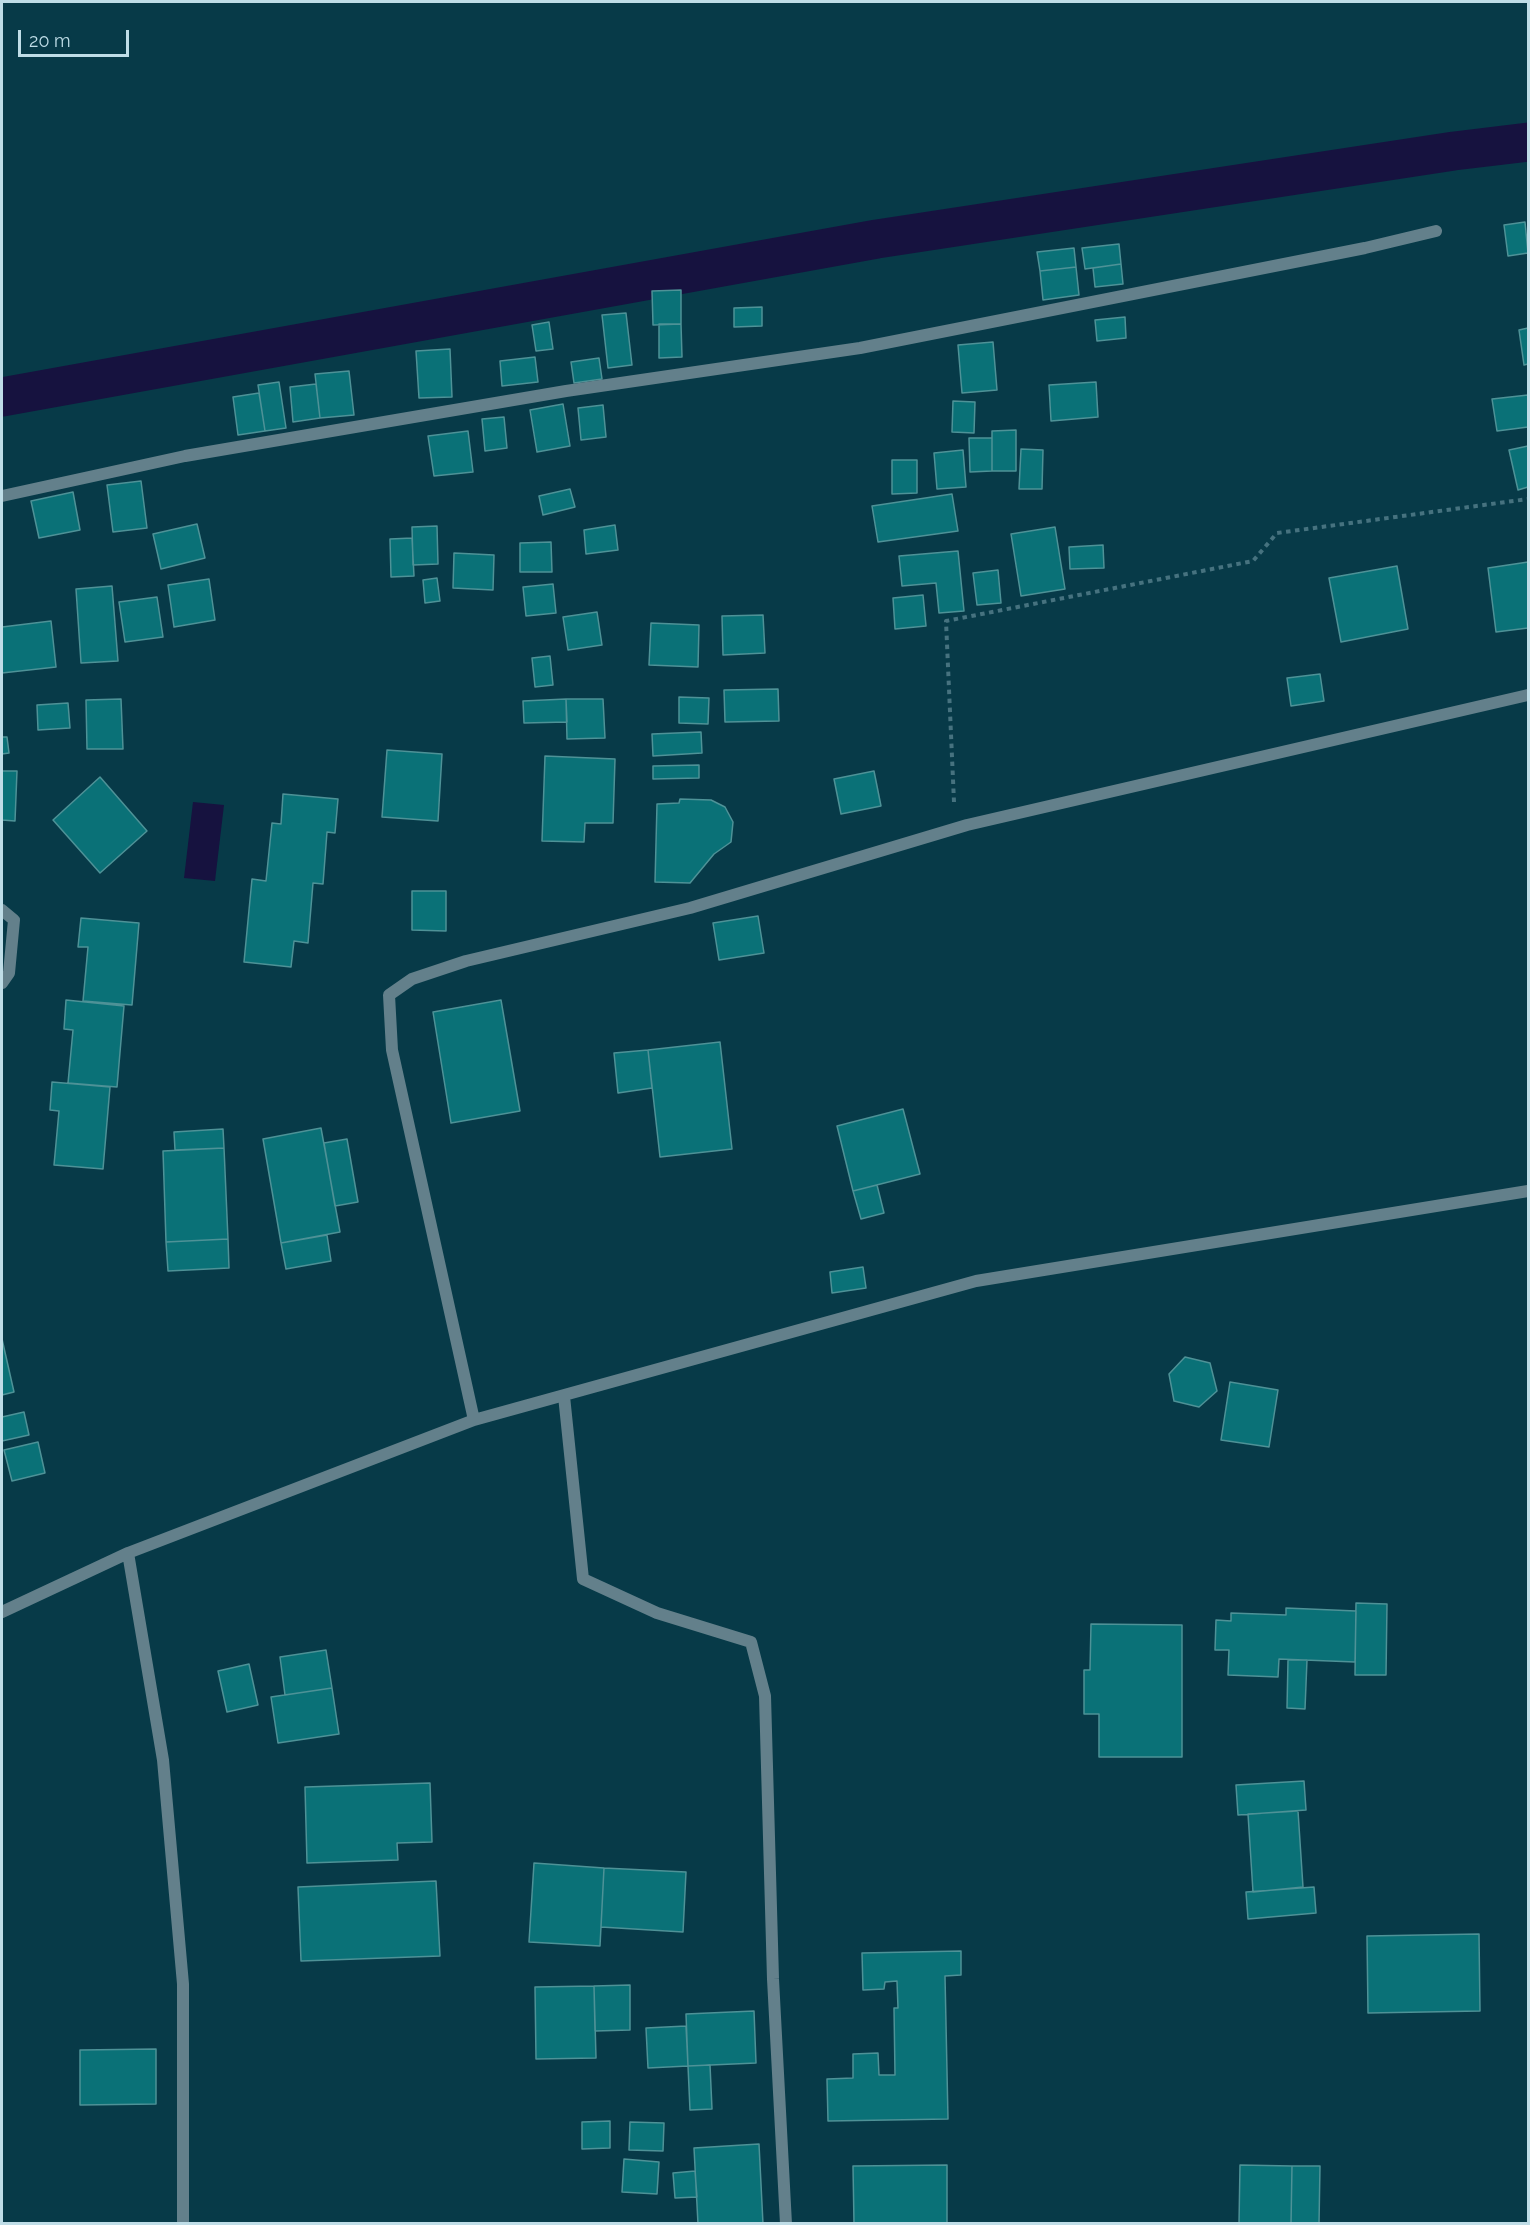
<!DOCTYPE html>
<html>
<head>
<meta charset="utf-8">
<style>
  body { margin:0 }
  #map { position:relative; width:1530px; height:2225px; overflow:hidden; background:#073a48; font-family:Raleway,sans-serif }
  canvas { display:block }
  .frame { position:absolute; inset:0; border:3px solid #bfdde7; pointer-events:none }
  .scale { position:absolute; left:18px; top:30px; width:111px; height:27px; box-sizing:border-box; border:3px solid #bfdde7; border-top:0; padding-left:8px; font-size:18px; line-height:21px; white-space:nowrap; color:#bfdde7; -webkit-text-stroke:4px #073a48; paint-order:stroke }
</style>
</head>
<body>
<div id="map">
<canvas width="1530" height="2225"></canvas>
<div class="frame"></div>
<div class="scale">20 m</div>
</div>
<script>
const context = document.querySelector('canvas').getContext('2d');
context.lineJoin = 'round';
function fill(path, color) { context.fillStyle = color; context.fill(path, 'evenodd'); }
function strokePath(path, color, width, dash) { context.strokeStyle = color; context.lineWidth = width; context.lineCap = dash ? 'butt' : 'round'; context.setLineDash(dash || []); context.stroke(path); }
fill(new Path2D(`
  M193,802L224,805L215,881L184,878Z`), '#16123f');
strokePath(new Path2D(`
  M2,397L877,239L1454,151L1528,142`), '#16123f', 39);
const building = new Path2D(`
  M1525,222L1528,253L1508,256L1504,225Z
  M1119,244L1121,264L1085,269L1082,248Z
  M1074,248L1076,267L1040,271L1037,252Z
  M1121,264L1123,284L1095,287L1093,268Z
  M1076,267L1079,295L1043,300L1040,271Z
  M681,290V324L653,325L652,291Z
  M762,307V326L734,327V308Z
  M626,313L632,365L608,368L602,315Z
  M1125,317L1126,338L1097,341L1095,320Z
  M549,322L553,349L536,351L532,325Z
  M659,324H681L682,357L659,358Z
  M1528,328V364L1524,365L1519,330Z
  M993,342L997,390L962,393L958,345Z
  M450,349L452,397L419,398L416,351Z
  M535,357L538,382L502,386L500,361Z
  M599,358L602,379L574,383L571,362Z
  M349,371L354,415L320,418L315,374Z
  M279,382L286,428L265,431L258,385Z
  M1096,382L1098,417L1051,421L1049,385Z
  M316,384L320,418L293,422L290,387Z
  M259,393L265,431L238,435L233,397Z
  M1528,395V427L1497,431L1492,399Z
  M953,401L975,402L974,433L952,432Z
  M563,404L570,446L537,452L530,410Z
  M603,405L606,437L581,440L578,408Z
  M504,417L507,448L485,451L482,419Z
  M1016,430V471H992V431Z
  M468,431L473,472L434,476L428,436Z
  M969,438H992V471L970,472Z
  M1528,446V487L1518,490L1509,450Z
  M1021,449L1043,450L1042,489H1019Z
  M963,450L966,487L937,489L934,453Z
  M892,460H917V493L892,494Z
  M141,481L147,528L113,532L107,485Z
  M570,489L575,507L543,515L539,496Z
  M73,492L80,530L39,538L31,501Z
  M952,494L958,531L878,542L872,506Z
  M197,524L205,558L161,569L153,534Z
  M615,525L618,550L586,554L584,530Z
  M437,526L438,564L413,565L412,527Z
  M1055,527L1065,589L1021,596L1011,534Z
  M412,538L414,576L391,577L390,539Z
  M551,542L552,572H520V543Z
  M1103,545L1104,568L1070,569L1069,547Z
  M958,551L964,611L939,613L936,583L902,586L899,556Z
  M454,553L494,555L493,590L453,588Z
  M1528,562V628L1496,632L1488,568Z
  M1397,566L1408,629L1341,642L1329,578Z
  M998,570L1001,603L977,605L973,573Z
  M437,578L440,601L425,603L423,580Z
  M209,579L215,620L174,627L168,585Z
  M553,584L556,613L526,616L523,587Z
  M112,586L118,661L81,663L76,589Z
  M923,595L926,626L895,629L893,598Z
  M157,597L163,637L125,642L119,602Z
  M597,612L602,645L568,650L563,617Z
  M763,615L765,653L723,655L722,616Z
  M51,621L56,667L2,673V627Z
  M651,623L699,625L698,667L649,665Z
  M550,656L553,685L535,687L532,658Z
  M1320,674L1324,701L1291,706L1287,678Z
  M778,689L779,721L725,722L724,690Z
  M679,697L709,698L708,724L679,723Z
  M121,699L123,749H87L86,700Z
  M566,699L567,722L524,723L523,701Z
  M566,699H603L605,738L567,739Z
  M68,703L70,728L38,730L37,705Z
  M701,732L702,753L653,756L652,734Z
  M2,737H7L9,753L2,754Z
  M387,750L442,754L438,821L382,817Z
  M545,756L615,759L613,823H585L584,842L542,841Z
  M699,765V778L653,779V766Z
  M2,771H17L15,821L2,820Z
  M874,771L881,806L841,814L834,779Z
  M100,777L147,831L100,873L53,820Z
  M283,794L338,799L335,833L327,832L323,884L313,883L308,943L294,941L291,967L244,962L252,879L266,881L272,823L281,824Z
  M680,799L711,800L725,807L733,822L731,842L714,854L690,883L655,882L657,804L679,803Z
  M412,891H446V931L412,930Z
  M758,916L764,953L719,960L713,923Z
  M81,918L139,923L132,1005L83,1001L88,947H78Z
  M66,1000L124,1006L117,1087L68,1083L73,1030L64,1029Z
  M501,1000L520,1111L451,1123L433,1012Z
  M720,1042L732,1149L660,1157L648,1050Z
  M648,1050L652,1088L618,1093L614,1053Z
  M52,1082L110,1087L103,1169L54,1165L59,1111L50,1110Z
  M903,1109L920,1174L853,1191L837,1126Z
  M321,1128L340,1232L281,1243L263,1139Z
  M223,1129L224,1148L175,1150L174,1132Z
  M347,1139L358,1202L335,1206L324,1143Z
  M224,1148L228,1239L166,1242L163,1151Z
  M877,1185L884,1213L861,1219L853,1191Z
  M327,1235L331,1261L286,1269L281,1243Z
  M228,1239L229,1268L168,1271L166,1242Z
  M863,1267L866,1288L832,1293L830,1272Z
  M2,1339L14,1392L2,1395Z
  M1185,1357L1210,1363L1217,1391L1199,1407L1174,1401L1169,1374Z
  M1230,1382L1278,1390L1269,1447L1221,1440Z
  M24,1412L29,1435L2,1441V1417Z
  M38,1442L45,1473L12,1481L4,1450Z
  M1356,1603L1387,1604L1386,1675H1355Z
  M1286,1608L1356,1611L1355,1662L1279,1659L1278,1677L1228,1675L1229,1650H1215L1216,1620L1231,1621V1613L1286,1615Z
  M1091,1624L1182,1625V1757H1099V1714H1084V1670H1090Z
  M326,1650L332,1688L285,1695L280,1657Z
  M1288,1660H1307L1305,1709L1287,1708Z
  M249,1664L258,1705L227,1712L218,1671Z
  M332,1688L339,1734L278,1743L271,1697Z
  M1304,1781L1306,1810L1238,1815L1236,1785Z
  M430,1783L432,1842L397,1843L398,1860L307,1863L305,1787Z
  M1298,1811L1303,1887L1253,1892L1248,1814Z
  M534,1863L604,1868L600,1946L529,1942Z
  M604,1868L686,1872L683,1932L601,1927Z
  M436,1881L440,1956L301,1961L298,1887Z
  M1314,1887L1316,1913L1248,1919L1246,1892Z
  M1479,1934L1480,2011L1368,2013L1367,1936Z
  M961,1951V1975L945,1976L948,2119L828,2121L827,2079L853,2078V2054L878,2053L879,2075H895L894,2008H898L897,1981L885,1982L884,1989L863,1990L862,1953Z
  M630,1985V2030L595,2031L594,1986Z
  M594,1986L596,2058L536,2059L535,1987Z
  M754,2011L756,2063L688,2066L686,2014Z
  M686,2026L688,2066L648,2068L646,2028Z
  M156,2049V2104L80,2105V2050Z
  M710,2065L712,2109L690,2110L688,2066Z
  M610,2121V2148L582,2149V2122Z
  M630,2122L664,2123L663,2151L629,2150Z
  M759,2144L763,2224H698L694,2148Z
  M624,2159L659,2162L657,2194L622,2192Z
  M947,2165V2224H854L853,2166Z
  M1240,2165L1292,2166L1291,2224H1239Z
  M1292,2166H1320L1319,2224H1291Z
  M695,2171L697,2197L675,2198L673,2173Z`);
fill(building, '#0a7177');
strokePath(building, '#4e9297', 1.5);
strokePath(new Path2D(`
  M954,802L946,621L1253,561L1277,533L1528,499`), '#46727f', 4, [4.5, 4.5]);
strokePath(new Path2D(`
  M2,496L185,456L566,391L860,348L1365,248L1436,231
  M2,910L14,920L9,973L2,983`), '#63808b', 12);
strokePath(new Path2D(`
  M564,1396L583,1579L657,1613L751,1642L765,1696L773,1979L786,2224
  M474,1420L392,1050L389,995L412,979L466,961L690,908L967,825L1528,695
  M128,1553L163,1760L183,1984V2224
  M2,1612L128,1553L474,1420L976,1281L1528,1191`), '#63808b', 12);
</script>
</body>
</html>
